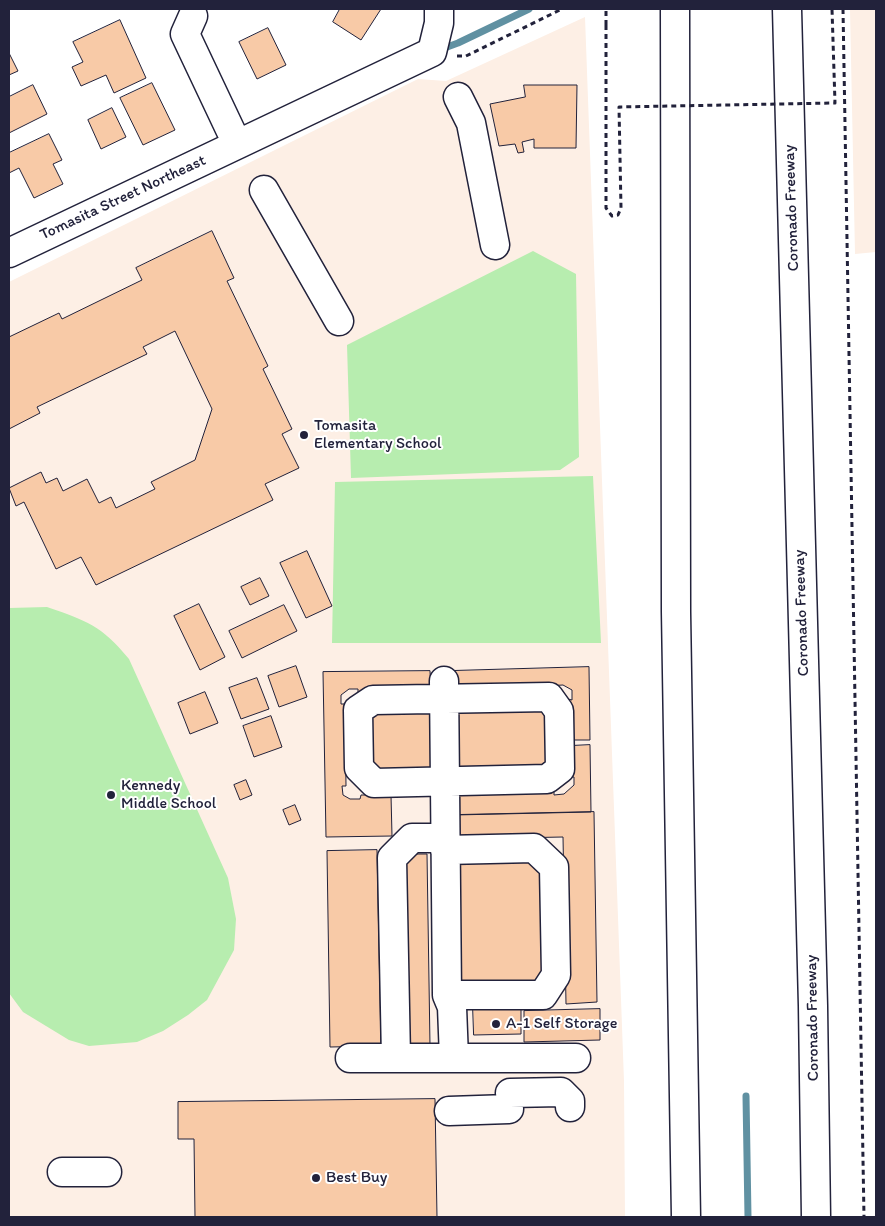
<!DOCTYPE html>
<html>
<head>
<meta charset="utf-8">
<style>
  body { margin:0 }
  #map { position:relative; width:885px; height:1226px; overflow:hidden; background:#fff; font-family:Itim,sans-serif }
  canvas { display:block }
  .frame { position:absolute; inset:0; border:10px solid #22223b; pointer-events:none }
</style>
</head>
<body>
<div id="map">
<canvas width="885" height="1226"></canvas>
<div class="frame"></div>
</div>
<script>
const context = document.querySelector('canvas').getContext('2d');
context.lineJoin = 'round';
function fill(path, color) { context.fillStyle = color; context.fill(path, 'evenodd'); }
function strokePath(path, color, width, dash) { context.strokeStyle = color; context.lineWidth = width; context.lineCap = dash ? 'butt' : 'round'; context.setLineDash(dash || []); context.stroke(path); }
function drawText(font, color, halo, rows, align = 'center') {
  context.font = font + ' Itim,sans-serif'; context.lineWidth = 4; context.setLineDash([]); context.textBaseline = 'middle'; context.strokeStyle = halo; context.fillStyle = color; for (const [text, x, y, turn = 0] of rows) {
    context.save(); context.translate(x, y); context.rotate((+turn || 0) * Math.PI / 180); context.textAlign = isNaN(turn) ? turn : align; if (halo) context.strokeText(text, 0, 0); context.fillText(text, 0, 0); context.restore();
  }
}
fill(new Path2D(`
  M850,9H876V252L855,254Z
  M585,17L624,1081L625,1217H9V282L418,79L446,81Z`), '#fdefe5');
fill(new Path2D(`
  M533,251L576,274L579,457L560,470L351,478L347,345Z
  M593,476L601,643H332L335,482Z
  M47,607C87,621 101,625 129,659L228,878L236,919L234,950L207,1000L188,1015L163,1031L137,1042L89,1046L69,1040L23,1012L9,993V608Z`), '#b7edaf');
strokePath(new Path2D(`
  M439,50L458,43L529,9
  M746,1096L748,1217`), '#6091a2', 7);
const building = new Path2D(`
  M340,9H381L361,40L333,22Z
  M120,20L146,78L114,93L106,75L81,86L72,67L83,62L73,42Z
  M268,28L286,65L257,79L239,42Z
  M9,53L18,71L9,75Z
  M152,83L175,130L143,145L120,98Z
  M33,85L47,114L9,133V97Z
  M524,85H577L576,148H534V139L522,142L524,152L518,153L515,144L499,146L490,104L525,97Z
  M112,108L126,137L101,149L88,120Z
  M49,134L62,160L53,164L63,184L34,198L19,168L9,173V153Z
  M212,231L234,278L227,281L268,366L263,369L292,429L282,434L299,468L265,484L273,500L96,585L81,557L56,569L24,502L16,506L9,488L41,472L46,483L57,478L63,491L87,479L99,503L111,497L116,508L155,489L151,482L195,460L212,409L175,331L143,347L147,354L37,407L40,413L9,429V337L59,313L62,319L142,280L136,268Z
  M307,551L332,606L306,618L280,563Z
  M260,578L269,596L250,605L241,587Z
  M199,604L225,657L200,670L174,616Z
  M284,605L297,631L242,658L229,631Z
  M296,666L307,697L279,707L268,676Z
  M589,667L590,740H569L568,699L572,700V690L563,685L451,691V671Z
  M430,671L431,691L358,693V689H349L341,695V704H345L346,786H342L343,795L350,799H360L361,795H391L392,836L326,837L323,672Z
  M257,678L269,709L241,719L229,688Z
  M205,692L218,723L190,734L178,703Z
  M545,709L549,768L455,773V711Z
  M428,712L431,714L432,771L369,774V713Z
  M271,716L282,747L254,757L243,726Z
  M590,745L591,812L454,815L453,793L554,791V795L564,794L574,785V777H570V746Z
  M246,780L252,795L240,800L234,785Z
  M295,805L301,820L289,825L283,810Z
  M594,812L597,1002L566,1004L563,837L458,839L457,815Z
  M377,850L381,1046L330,1047L327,851Z
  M407,854H427L430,1046H414L404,1037L401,860Z
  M530,862L540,872L543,972L534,983L461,985L459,864Z
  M473,1007H521V1034L474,1035Z
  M600,1009V1040L524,1042V1011Z
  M435,1099L437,1217H195L194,1139H178V1102Z`);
fill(building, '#f8caa7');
strokePath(building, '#22223b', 1);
const minor = new Path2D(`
  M193,16L185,34L237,144
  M458,97L471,123L495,245
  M264,190L339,321
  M9,253L432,52L439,23V9
  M444,681L447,995L452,1007L454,1058
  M549,697L559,711L560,769L547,779L374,783L359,768L358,710L373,700Z
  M445,850L534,848L554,867L556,975L543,995H447
  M350,1058H576
  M396,1058L392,858L412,838H445
  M510,1093L561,1092L570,1101V1107
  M449,1111L509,1109
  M62,1172H107`);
const highway = new Path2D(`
  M675,9L676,612L686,1217
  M787,9L813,1006L816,1217`);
strokePath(minor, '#22223b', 31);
strokePath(highway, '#22223b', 31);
strokePath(new Path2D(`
  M843,9L864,1217
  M606,25V9
  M457,56H466L562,9`), '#22223b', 3, [5, 4]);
strokePath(minor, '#fff', 28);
strokePath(highway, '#fff', 28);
strokePath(new Path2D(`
  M606,25V208L612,216L618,215L621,208L619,107L835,103L832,9`), '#22223b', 3, [5, 4]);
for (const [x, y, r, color] of [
  [304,435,5,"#22223b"],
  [111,795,5,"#22223b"],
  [496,1024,5,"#22223b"],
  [316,1178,5,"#22223b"]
]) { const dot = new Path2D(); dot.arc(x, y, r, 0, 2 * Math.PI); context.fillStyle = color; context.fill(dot); strokePath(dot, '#fff', 2); }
drawText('16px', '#22223b', '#fff', [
  ["Tomasita Street Northeast",123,198,-25],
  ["Coronado Freeway",792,208,-92],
  ["Coronado Freeway",802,613,-92],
  ["Coronado Freeway",813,1018,-91]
]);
drawText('16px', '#22223b', '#fff', [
  ["Tomasita",314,426],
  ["Elementary School",314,444],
  ["Kennedy",121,786],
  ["Middle School",121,804],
  ["A-1 Self Storage",506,1024],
  ["Best Buy",326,1178]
], 'left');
</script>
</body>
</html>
